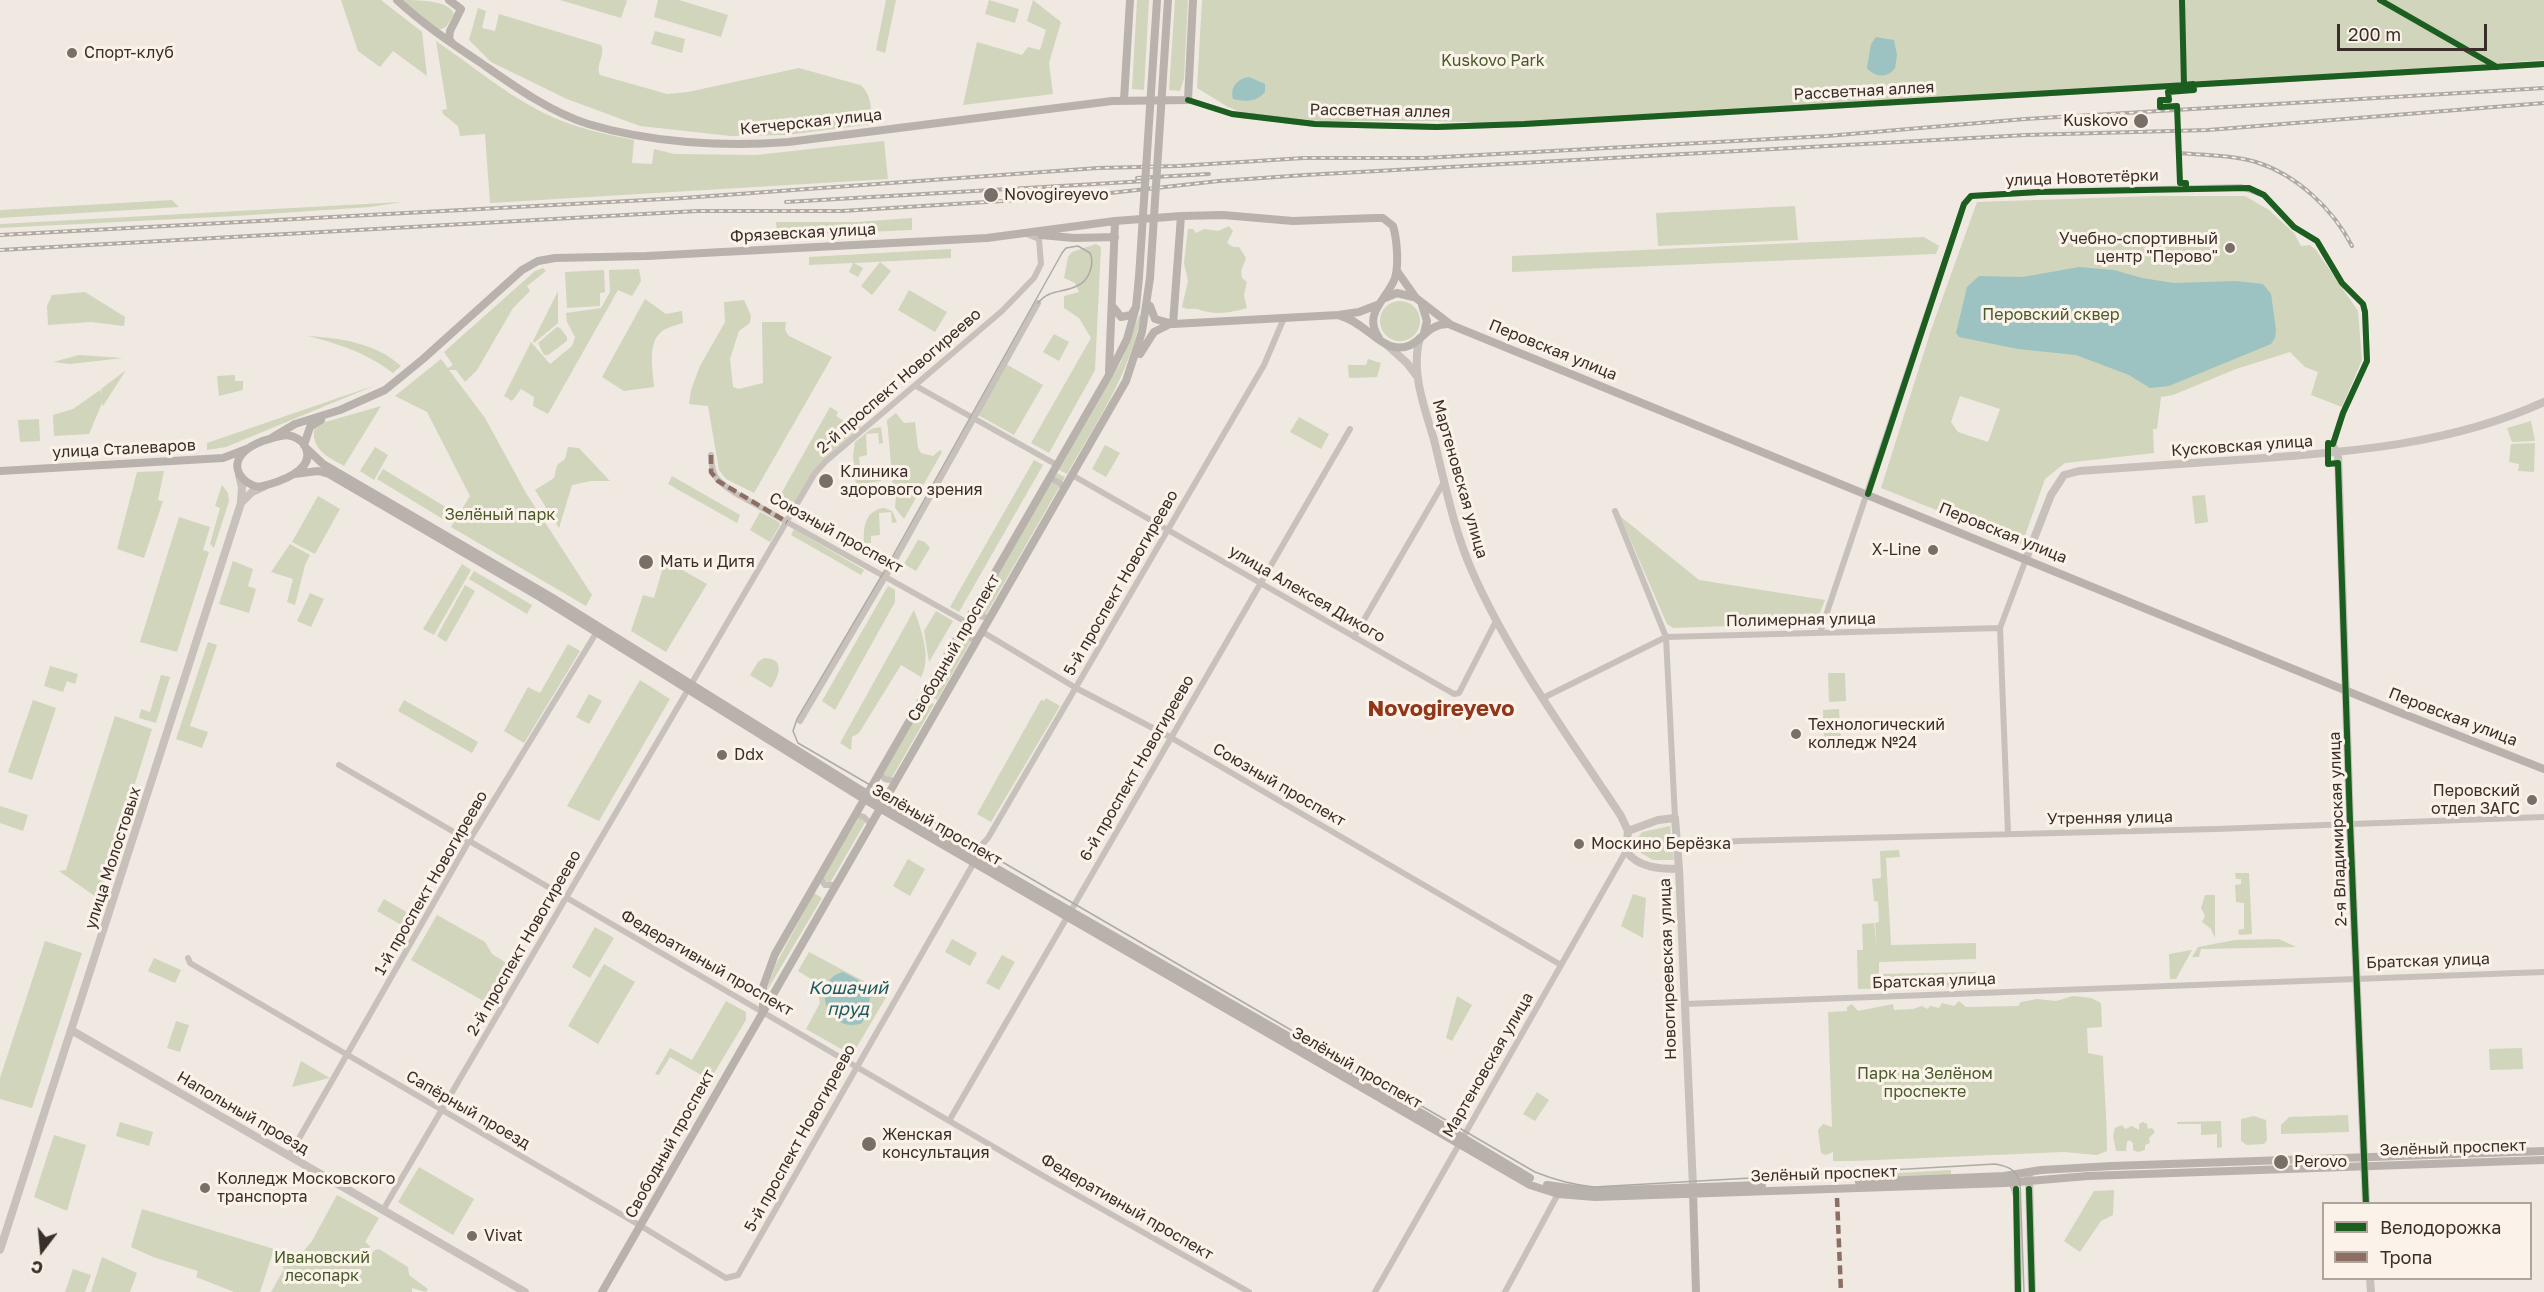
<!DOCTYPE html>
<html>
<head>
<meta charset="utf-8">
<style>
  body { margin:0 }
  #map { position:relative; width:2544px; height:1292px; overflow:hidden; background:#efe9e2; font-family:"Golos Text",sans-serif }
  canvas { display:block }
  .legend { position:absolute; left:2322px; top:1202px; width:210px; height:78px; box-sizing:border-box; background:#fbf3ea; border:2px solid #aea49c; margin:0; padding:8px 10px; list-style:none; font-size:18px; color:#3a2e28 }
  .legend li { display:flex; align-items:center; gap:12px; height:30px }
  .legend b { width:30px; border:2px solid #aea49c }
  .north { position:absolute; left:12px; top:1220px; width:60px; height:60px; -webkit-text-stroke:4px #fbf3ea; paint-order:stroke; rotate:196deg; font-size:16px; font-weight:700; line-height:24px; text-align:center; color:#3a2e28 }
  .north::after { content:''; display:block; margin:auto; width:21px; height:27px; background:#3a2e28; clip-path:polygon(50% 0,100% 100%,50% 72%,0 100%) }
  .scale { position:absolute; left:2337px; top:24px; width:150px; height:27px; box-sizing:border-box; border:3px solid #3a2e28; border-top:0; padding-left:8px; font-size:18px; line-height:21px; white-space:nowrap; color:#3a2e28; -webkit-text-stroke:4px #fbf3ea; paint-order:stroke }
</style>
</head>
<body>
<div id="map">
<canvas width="2544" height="1292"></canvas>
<ul class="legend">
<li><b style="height:8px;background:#1b5e20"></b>Велодорожка</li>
<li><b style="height:8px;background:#8d6e63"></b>Тропа</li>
</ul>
<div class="north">С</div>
<div class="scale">200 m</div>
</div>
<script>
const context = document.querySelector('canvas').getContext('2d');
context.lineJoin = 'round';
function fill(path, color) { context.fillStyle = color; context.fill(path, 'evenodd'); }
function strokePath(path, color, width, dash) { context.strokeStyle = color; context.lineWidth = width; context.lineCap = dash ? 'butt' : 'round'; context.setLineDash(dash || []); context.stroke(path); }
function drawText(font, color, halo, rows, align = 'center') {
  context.font = font + ' "Golos Text",sans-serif'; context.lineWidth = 6; context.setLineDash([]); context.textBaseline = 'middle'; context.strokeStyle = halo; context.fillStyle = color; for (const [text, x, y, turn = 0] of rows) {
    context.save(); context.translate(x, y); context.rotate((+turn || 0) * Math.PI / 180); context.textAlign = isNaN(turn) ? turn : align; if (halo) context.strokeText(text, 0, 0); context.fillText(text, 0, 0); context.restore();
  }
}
fill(new Path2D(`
  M341,0H381L422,32L427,76L393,51L380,67L358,51Z
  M400,0C416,0 450,0 454,14L446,27L439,30Z
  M560,0H625L627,1L621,18Z
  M658,0H679L728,15L721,37L654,17Z
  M886,0H896L885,53L876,50Z
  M989,0L1019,9L1015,23L985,14Z
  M1033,0L1061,22L1049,63L1053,94L963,105L977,42L1022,55L1028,47L1040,50L1046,30L1027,21Z
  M1137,0H1149L1144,90L1132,89Z
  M1175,0H1188L1184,79L1180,91L1169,90Z
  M1202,0H2544V60L2205,83L1488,123L1434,121H1321L1249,115L1228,107L1197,88Z
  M478,8L486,11L482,28L495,31L499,14L601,45C606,54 595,65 600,75L667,94L688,92L799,68L860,85C872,93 871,111 872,124L787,135L731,136L640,126L567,99L491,62L469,40Z
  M655,31L685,39L682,53L651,44Z
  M436,41C476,68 516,103 562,121C585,130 610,135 634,140L632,163L652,164L654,149L674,154L756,155L884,141L888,179L490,203L485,134L460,136L458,126L443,114L442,110L447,109Z
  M2155,196H2245L2269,210L2294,233L2301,246L2310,245L2316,250L2358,311L2362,360L2342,407L2311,395L2318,372L2305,367L2290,352L2236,369L2173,395L2161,397L2157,429H2153L2154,453L2065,463L2045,479L2022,544L1881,488L1931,330L1977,202ZM1960,396L2000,409L1988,442L1958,432L1951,422Z
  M172,200L179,207L0,218V210Z
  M402,202L370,207L236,216L0,228V224Z
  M1795,206L1798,240L1658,246L1656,213Z
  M912,218V230L777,236L776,222H857Z
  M1229,226L1233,231L1227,243L1233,247H1239L1246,258L1241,271L1242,278L1247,282L1244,295L1247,308C1231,313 1215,315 1200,310C1193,307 1189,311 1182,307L1188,281L1184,263L1188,229H1193L1196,233L1204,229L1218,231Z
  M1924,237L1939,246L1936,254L1512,272V256Z
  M1096,244L1101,247L1095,370L1049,453L1031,443L1091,338L1079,318L1064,308V296L1079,292L1075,283L1064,278L1068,257L1072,252Z
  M951,249V258L854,263L863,268L858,277L849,272L853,263L809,265V257Z
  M880,262L891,271L872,295L861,286Z
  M543,268L546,271L527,286L530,291L513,308L477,370L465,382L456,370H449L485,418L526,493L592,595L586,606L451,527L470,496L427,412L395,396L441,359L448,368L453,365L444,352L535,271Z
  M639,269L641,281L632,296L618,290L548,414L533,406L534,397L521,389L512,401L504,396L531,342L550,364L572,346L575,337L567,322L566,313L601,308L610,292L609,270Z
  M604,270L605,292L600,293V306L567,308L565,272Z
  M909,290L947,312L935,332L898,310Z
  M558,291V323L534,343L533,341Z
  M85,292L125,317L124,326L91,322L48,325L47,306L52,295Z
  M645,299L666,314L682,311L683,323C677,325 667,327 661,332C647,344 653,370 654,387L624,391L602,377Z
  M744,300L751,316L750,323L739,331L730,359L733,387L739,389L763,383L762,322H786L785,330L789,336L832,357L754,493L726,479L719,470L708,406L689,404L691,390L700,366L725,322L724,302Z
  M1380 321a20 20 0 1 1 40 0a20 20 0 1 1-40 0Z
  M1139,315L1141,316C1129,376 1097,421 1067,474L1059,470L1121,362Z
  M557,327L560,328L567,337V341L548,355H544L538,343Z
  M1054,334L1069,342L1059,361L1043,352Z
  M308,336C340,338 376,343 401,366L393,373C367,353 339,344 308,336Z
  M79,355L123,358L70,364L53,362Z
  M1368,359L1381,363L1377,377L1349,378L1348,365H1366Z
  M1006,364L1043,385L1014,435L978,415Z
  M126,370L103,406L102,403L89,434L54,436L53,415L73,409L100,390L102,394L101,389Z
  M235,375V381H243V390L219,396L217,376Z
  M376,385L226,447L207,450V443Z
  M381,406L344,466C329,457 312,451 314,430L322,423Z
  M830,407L838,412L836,416L849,424L852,420L861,427L820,463L792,507L778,499Z
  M896,413L904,423L915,422L918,448L921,453L933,456L940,450L942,452L904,519L895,508L896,497H894L887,420Z
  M1299,417L1329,434L1321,449L1290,432Z
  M39,419L40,441L20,442L18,420Z
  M2531,421L2535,441L2512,442L2507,428Z
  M881,427L883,443L879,444L878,433L866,434L867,455L859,457L861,480L874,479L873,471L880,470L881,481L856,485L853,455L855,442L871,429Z
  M2535,443L2534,472L2518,471L2519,464L2509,462L2511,444Z
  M1105,445L1120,453L1106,477L1092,469Z
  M375,447L388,455L374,480L360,471Z
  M568,447L579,448L610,481H591L572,485L559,528L535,490L554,478L557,465L565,459Z
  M1034,460L1043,465L959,612L950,607Z
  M383,469L457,514L451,524L377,479Z
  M164,471L158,500L163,501L144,558L117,549L137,472Z
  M1057,473L1065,477L985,616L977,611Z
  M672,476L740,515L737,523L668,484Z
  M222,485L228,493L229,501L214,548L210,544L220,508L215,506Z
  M2205,495L2208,522L2195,524L2192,496Z
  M318,496L340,509L315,554L292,542Z
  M884,508L892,511L897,522L892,523L891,512L879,513L880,535L871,536V543H864C863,528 865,510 884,508Z
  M760,512L779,522L780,525L770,542L750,530Z
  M1620,516L1699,580L1825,600L1816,623L1673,628L1667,624Z
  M179,517L210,527L203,550L209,552L177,652L140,642Z
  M794,529L864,570L861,575L791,535Z
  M918,540L925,542L930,548L916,571L904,564Z
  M290,544L310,555L305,565L295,605L287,602L293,579L271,572Z
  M665,560L707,584L666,652L631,631L643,595L654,598Z
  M233,561L253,569L248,586L256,589L249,613L219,604Z
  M462,564L471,570L434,635L423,629Z
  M474,571L532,605L527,614L469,579Z
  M465,585L475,591L446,642L437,636Z
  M888,586L895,590V602L835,710L822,701Z
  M310,593L324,599L311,627L297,621Z
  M914,610C921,629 932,658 921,677L901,665L859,733L852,737L851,750L840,743Z
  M936,611L953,621L929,662L924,631Z
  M963,636L971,641L937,700L929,695Z
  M208,642L217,645L190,726L208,732L202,748L176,739Z
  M568,644L580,651L524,743L504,731L528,687L540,693Z
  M764,658C785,658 780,675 771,688L750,675L758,662Z
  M50,666L78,674L75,684L67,681L63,692L44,686Z
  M1828,673H1845L1846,701L1829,702Z
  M161,675L170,677L156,723L139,718L141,709L150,712Z
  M640,680L670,699L599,821L567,806Z
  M589,694L602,701L589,724L576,717Z
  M1046,698L1060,706L991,822L977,814L1041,700L1044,701Z
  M33,700L56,708L32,780L8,772Z
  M404,700L478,742L472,753L398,711Z
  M926,700L934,704L891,779L883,774Z
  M1839,709L1841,741L1824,742L1823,710Z
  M115,716L152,729L99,899L59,871L66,870Z
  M0,806L28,815L23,831L0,823Z
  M859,817L866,821L830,883L822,879Z
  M1670,826L1674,860H1653L1638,851L1636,840L1642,832Z
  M1899,850L1900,857L1886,858L1891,945L1976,943V959L1879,962V974L1976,972V987L1858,989L1857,950H1863L1862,924L1874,923L1877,949L1875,923L1879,922L1878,902L1874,901L1872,879L1881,878L1880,851Z
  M908,859L925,869L910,896L893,886Z
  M2235,873H2249L2252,934L2239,935L2238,930L2244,929V903L2236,902L2235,885L2241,884V879H2236Z
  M814,893L822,898L766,992L776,964Z
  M1633,894L1646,898L1643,938L1621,926Z
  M2205,895H2215V938L2211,929L2202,922L2205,916L2201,908Z
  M384,899L410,914L403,926L377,911Z
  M437,915L485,942L492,954L516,969L494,1007L411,960Z
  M595,927L614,938L590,978L572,967Z
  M952,939L977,953L970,966L945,952Z
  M2279,939L2296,947L2201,949L2199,957H2192L2198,947L2235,940Z
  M45,941L82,953L32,1108L0,1099V1078Z
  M2192,950L2176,979H2170L2169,954Z
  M809,952L888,994L852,1055L806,1029L820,1003L816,982L798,971Z
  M1002,955L1015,962L999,990L986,983Z
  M154,958L181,970L175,983L148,971Z
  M604,964L635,982L598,1044L568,1026Z
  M1457,996L1472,1005L1452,1041L1446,1038Z
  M2073,996L2091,998L2101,1003L2102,1027L2087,1028L2088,1053L2103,1056C2104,1088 2107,1120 2107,1151L2097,1155L2064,1152L1852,1161H1833V1152L1826,1155L1821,1153L1818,1130L1823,1124L1832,1127L1828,1012L1847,1011V1007L1852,1004L1858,1011L1893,1004L1894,1010L1913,1009L1922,1006L1928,1009L1930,1006L1939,1008L1942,1003L1954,1006L1959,1001L1966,1007L2018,1006L2021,1002L2037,999L2056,1001Z
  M726,1001L746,1012V1020L710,1080L670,1057L659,1075L655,1074L670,1048L692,1060Z
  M176,1021L189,1025L180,1052L167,1048Z
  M2522,1048L2523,1069L2490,1070L2489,1049Z
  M301,1061L330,1078L292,1087Z
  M1537,1092L1549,1100L1535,1121L1523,1114Z
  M2348,1115L2349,1132L2281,1134V1125L2289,1117Z
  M2254,1116L2266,1120L2267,1140L2264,1144L2247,1145L2241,1141V1119Z
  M2221,1121L2222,1147L2217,1148V1134L2201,1135V1124H2177V1122Z
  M120,1122L153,1132L149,1146L116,1136Z
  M2143,1122L2147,1124L2148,1129L2152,1128L2155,1132L2149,1138L2150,1143L2145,1145V1150L2138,1152L2133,1150V1143L2129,1140L2127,1142L2126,1151H2116L2113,1136L2115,1128L2122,1125L2125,1129L2132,1126L2139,1130V1124Z
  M54,1135L86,1145L67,1211L34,1197Z
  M419,1167L474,1199L453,1235L398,1202Z
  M1951,1170V1176L1705,1184Z
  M2114,1190L2113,1215L2101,1221L2080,1252L2064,1241L2094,1191Z
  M337,1195L379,1218L365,1242L370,1246L366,1259L375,1250L379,1249L408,1267L409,1275L428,1289L426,1292L412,1288V1292H271L284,1269L282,1265L302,1253L312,1241Z
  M142,1209L274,1249L260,1292H234L196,1277L198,1271L153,1257L131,1247Z
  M102,1257L137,1273L130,1292H91Z
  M73,1269L91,1275L85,1292H65Z`), '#d0d5bb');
fill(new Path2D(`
  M1876,37L1894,40L1897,55L1895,68C1887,79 1875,77 1867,68L1871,44Z
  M1249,77L1265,84V92C1257,102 1246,102 1233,99C1230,87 1237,79 1249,77Z
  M2079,267L2114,270L2142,278L2174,283L2236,281L2263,284L2271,294L2276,330L2275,338L2271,344L2169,386L2150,388L2129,375L2076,355L2018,349L1959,337L1956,333L1967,287L1979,276L2023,277Z
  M843,972C872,986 876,993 862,1023C828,1036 808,981 843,972Z`), '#9cc2c2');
strokePath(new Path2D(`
  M1188,100L1232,114L1315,124L1437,127L1524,124L2544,64
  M916,386L1057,465
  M711,455C712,478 716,480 735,493L966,622
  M1072,475L1454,694L1459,693L1496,621
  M1050,478L1060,483L1064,489
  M1615,511L1666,637L1675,818
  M974,609L980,616L989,618
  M981,631L1076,688L1170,737L1561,965
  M1820,633L1964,204L1971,196L2039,192L2241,187L2264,195L2294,227L2317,241L2342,283L2363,304L2365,312L2367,361L2343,413L2333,444L2338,453
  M960,634L969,635L975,642
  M1354,637L1444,482
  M1543,698L1666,637L2000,628
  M800,721L888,572L1038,303
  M339,765L1047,1178L1249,1292
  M879,773L885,779L894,781
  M855,814L864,817L870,823
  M2008,834L2000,628L2026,559
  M1677,845L1739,841L2216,829L2544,817
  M971,854L977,850L988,838L1264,365L1284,318
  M819,877L825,885H834
  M188,958L190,963L641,1226L726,1278L738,1275L976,859
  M1685,1004L2544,972
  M949,1121L1350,429
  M289,1156L469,841L598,630
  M383,1210L815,473L825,462L1002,311L1034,278L1041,264L1039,239L1027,234
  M1375,1292L1626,851
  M1505,1292L1558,1194`), '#c8c1bb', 6);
strokePath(new Path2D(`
  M1420,338C1410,372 1425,408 1434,440C1445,484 1454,530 1472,571C1511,659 1569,737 1621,816L1628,831L1626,851C1638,868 1660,869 1679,869
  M1387,345L1407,363L1416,375
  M2338,453L2350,823L2366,1204
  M239,475L242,487L241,502
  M2026,559L2051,495L2064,475L2079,471C2137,467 2194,463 2251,459C2352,452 2452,444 2544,402
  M1628,831L1658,820L1675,818L1679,869L1693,1187
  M71,1030L525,1292
  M2011,1177L2017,1196L2018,1292
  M2029,1177L2032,1292
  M0,1250L241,503L252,492L265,486
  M2370,1278L2371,1292`), '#c8c1bb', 8);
strokePath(new Path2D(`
  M397,0C423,24 451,43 481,63C514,86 550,112 588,124C651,143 724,147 788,142L1112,101L1188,100L1193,0
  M449,0L461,9L450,31L449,39L453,44
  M1124,100L1130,0
  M1041,235L1074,238L1115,237
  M1397,271L1416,298L1451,325L2396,711L2544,769
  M1385,298L1397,293L1413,297
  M1422,305L1427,321L1424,333
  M1150,306L1155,319L1173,324L1338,315L1359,312L1377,305
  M1114,308L1121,317L1131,315L1136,307L1139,277
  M1341,316C1361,321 1378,344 1394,347C1420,352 1423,323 1449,324
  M1173,324L1181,216
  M1140,354L1154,332L1170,324
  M1109,371L1115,221
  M286,435C294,436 301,439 305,446C318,471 276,483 259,487C243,484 229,468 243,453C252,443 272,437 286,435Z
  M273,437L295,424L340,410L385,390L423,359L522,270L538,261L555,258L647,256L987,238L1115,221L1181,216L1223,215L1293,221L1375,218H1383L1393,226C1397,239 1399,265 1395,278C1387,300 1362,313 1379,338
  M304,445L310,427L321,420
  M307,449L323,464L551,597L867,794L1425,1115L1530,1178
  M0,471L223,458L249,448
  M294,474L318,471L329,474L540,597L864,799L1530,1185L1558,1194L1595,1197L2005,1183L2088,1176L2544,1160
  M763,1011V987L775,954L1109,375L1127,339L1136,307
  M1859,1182L2004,1176L2041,1170L2112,1166L2544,1151
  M1547,1185L1590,1191L1762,1185
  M1693,1191L1696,1292
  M602,1292L1126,381L1142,332L1150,278`), '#b9b1ab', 8);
strokePath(new Path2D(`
  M1038,303C1049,289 1063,293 1077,286C1089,281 1095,264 1090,253L1078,246L1066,248L1062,253L885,570L797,719L793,731L798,743L1535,1172C1555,1180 1573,1185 1594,1187L1995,1164C2007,1166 2016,1169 2020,1182L2024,1292`), '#b0aaa5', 1.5);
const rail = new Path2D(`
  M2178,153C2204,155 2231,155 2256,162C2297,175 2333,209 2352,246
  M1137,178L1209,174
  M786,202L1146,181
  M0,235L683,198L1098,168L1178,166L1304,158H1424L1827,136L2025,119L2544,88
  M0,250L697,211H842L1083,196L1219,181L1305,175L2026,135L2208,130L2544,103`);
strokePath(rail, '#b0aaa5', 4);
strokePath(rail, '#fbf3ea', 1.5, [4.5]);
strokePath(new Path2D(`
  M1139,277L1157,0
  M1150,278L1168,0`), '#b9b1ab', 8);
strokePath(new Path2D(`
  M711,455V472L718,481L787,522
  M1837,1198L1841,1292`), '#8d6e63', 4.5, [9, 4.5]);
strokePath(new Path2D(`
  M2182,0L2184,85L2193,84L2194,90L2168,92L2169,100H2160V107L2177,106L2180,183H2186V188
  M2380,0L2497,67
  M1188,100L1232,114L1315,124L1437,127L1524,124L2544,64
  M1868,494L1964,204L1971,196L2039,192L2249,188L2264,195L2294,227L2317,241L2342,283L2363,304L2365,312L2367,361L2343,413L2333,444L2328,443V464L2338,463L2350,823L2366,1204
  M2016,1189L2018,1292
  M2029,1189L2032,1292`), '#1b5e20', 6);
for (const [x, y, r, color] of [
  [72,53,6,"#796f69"],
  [2141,121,8,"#796f69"],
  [991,195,8,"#796f69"],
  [2230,248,6,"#796f69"],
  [826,481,8,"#796f69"],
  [1933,550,6,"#796f69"],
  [646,562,8,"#796f69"],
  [1796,734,6,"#796f69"],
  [722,755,6,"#796f69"],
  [2532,800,6,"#796f69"],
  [1579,844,6,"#796f69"],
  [869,1144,8,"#796f69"],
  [2281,1162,8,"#796f69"],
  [205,1188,6,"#796f69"],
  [472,1236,6,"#796f69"]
]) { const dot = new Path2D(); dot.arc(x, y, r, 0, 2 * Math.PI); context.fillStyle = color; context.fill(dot); strokePath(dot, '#fbf3ea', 2); }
drawText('16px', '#3a2e28', '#fbf3ea', [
  ["Спорт-клуб",84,53],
  ["Kuskovo",2128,121,"right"],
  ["Novogireyevo",1004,195],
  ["Учебно-спортивный",2218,239,"right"],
  ["центр \"Перово\"",2218,257,"right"],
  ["Клиника",840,472],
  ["здорового зрения",840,490],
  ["X-Line",1921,550,"right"],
  ["Мать и Дитя",660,562],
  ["Технологический",1808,725],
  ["колледж №24",1808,743],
  ["Ddx",734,755],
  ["Перовский",2520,791,"right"],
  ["отдел ЗАГС",2520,809,"right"],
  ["Москино Берёзка",1591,844],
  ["Женская",882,1135],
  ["консультация",882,1153],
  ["Perovo",2294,1162],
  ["Колледж Московского",217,1179],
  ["транспорта",217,1197],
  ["Vivat",484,1236]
], 'left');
drawText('16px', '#495a2a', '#fbf3ea', [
  ["Kuskovo Park",1493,61],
  ["Перовский сквер",2051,315],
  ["Зелёный парк",500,515],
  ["Парк на Зелёном",1925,1074],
  ["проспекте",1925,1092],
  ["Ивановский",322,1258],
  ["лесопарк",322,1276]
]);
drawText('16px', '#3a2e28', '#fbf3ea', [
  ["Рассветная аллея",1864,91,-3],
  ["Рассветная аллея",1380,111,1],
  ["Кетчерская улица",811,122,-6],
  ["улица Новотетёрки",2082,178,-2],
  ["Фрязевская улица",803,233,-3],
  ["Перовская улица",1553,350,22],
  ["2-й проспект Новогиреево",899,381,-41],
  ["Кусковская улица",2242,446,-4],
  ["улица Сталеваров",124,449,-3],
  ["Мартеновская улица",1460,479,74],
  ["Союзный проспект",836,533,29],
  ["Перовская улица",2003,533,22],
  ["5-й проспект Новогиреево",1121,583,-60],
  ["улица Алексея Дикого",1307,594,30],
  ["Полимерная улица",1801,620,-1],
  ["Свободный проспект",954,648,-60],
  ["Перовская улица",2453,717,21],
  ["6-й проспект Новогиреево",1137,768,-60],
  ["Союзный проспект",1279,785,30],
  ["Утренняя улица",2110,818,-1],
  ["Зелёный проспект",937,825,30],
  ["2-я Владимирская улица",2338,829,-92],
  ["улица Молостовых",113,858,-72],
  ["1-й проспект Новогиреево",431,883,-60],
  ["2-й проспект Новогиреево",524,943,-60],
  ["Братская улица",2428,961,-2],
  ["Федеративный проспект",707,963,30],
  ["Новогиреевская улица",1668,969,-92],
  ["Братская улица",1934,981,-2],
  ["Мартеновская улица",1488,1065,-60],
  ["Зелёный проспект",1357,1068,30],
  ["Сапёрный проезд",468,1110,30],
  ["Напольный проезд",243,1113,30],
  ["5-й проспект Новогиреево",800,1138,-61],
  ["Свободный проспект",670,1144,-61],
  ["Зелёный проспект",2453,1148,-2],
  ["Зелёный проспект",1824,1174,-2],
  ["Федеративный проспект",1127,1207,30]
]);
drawText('italic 18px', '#1a5b5f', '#fbf3ea', [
  ["Кошачий",848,988],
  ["пруд",848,1009]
]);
drawText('bold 22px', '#90361b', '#fbf3ea', [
  ["Novogireyevo",1441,709]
]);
</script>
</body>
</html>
